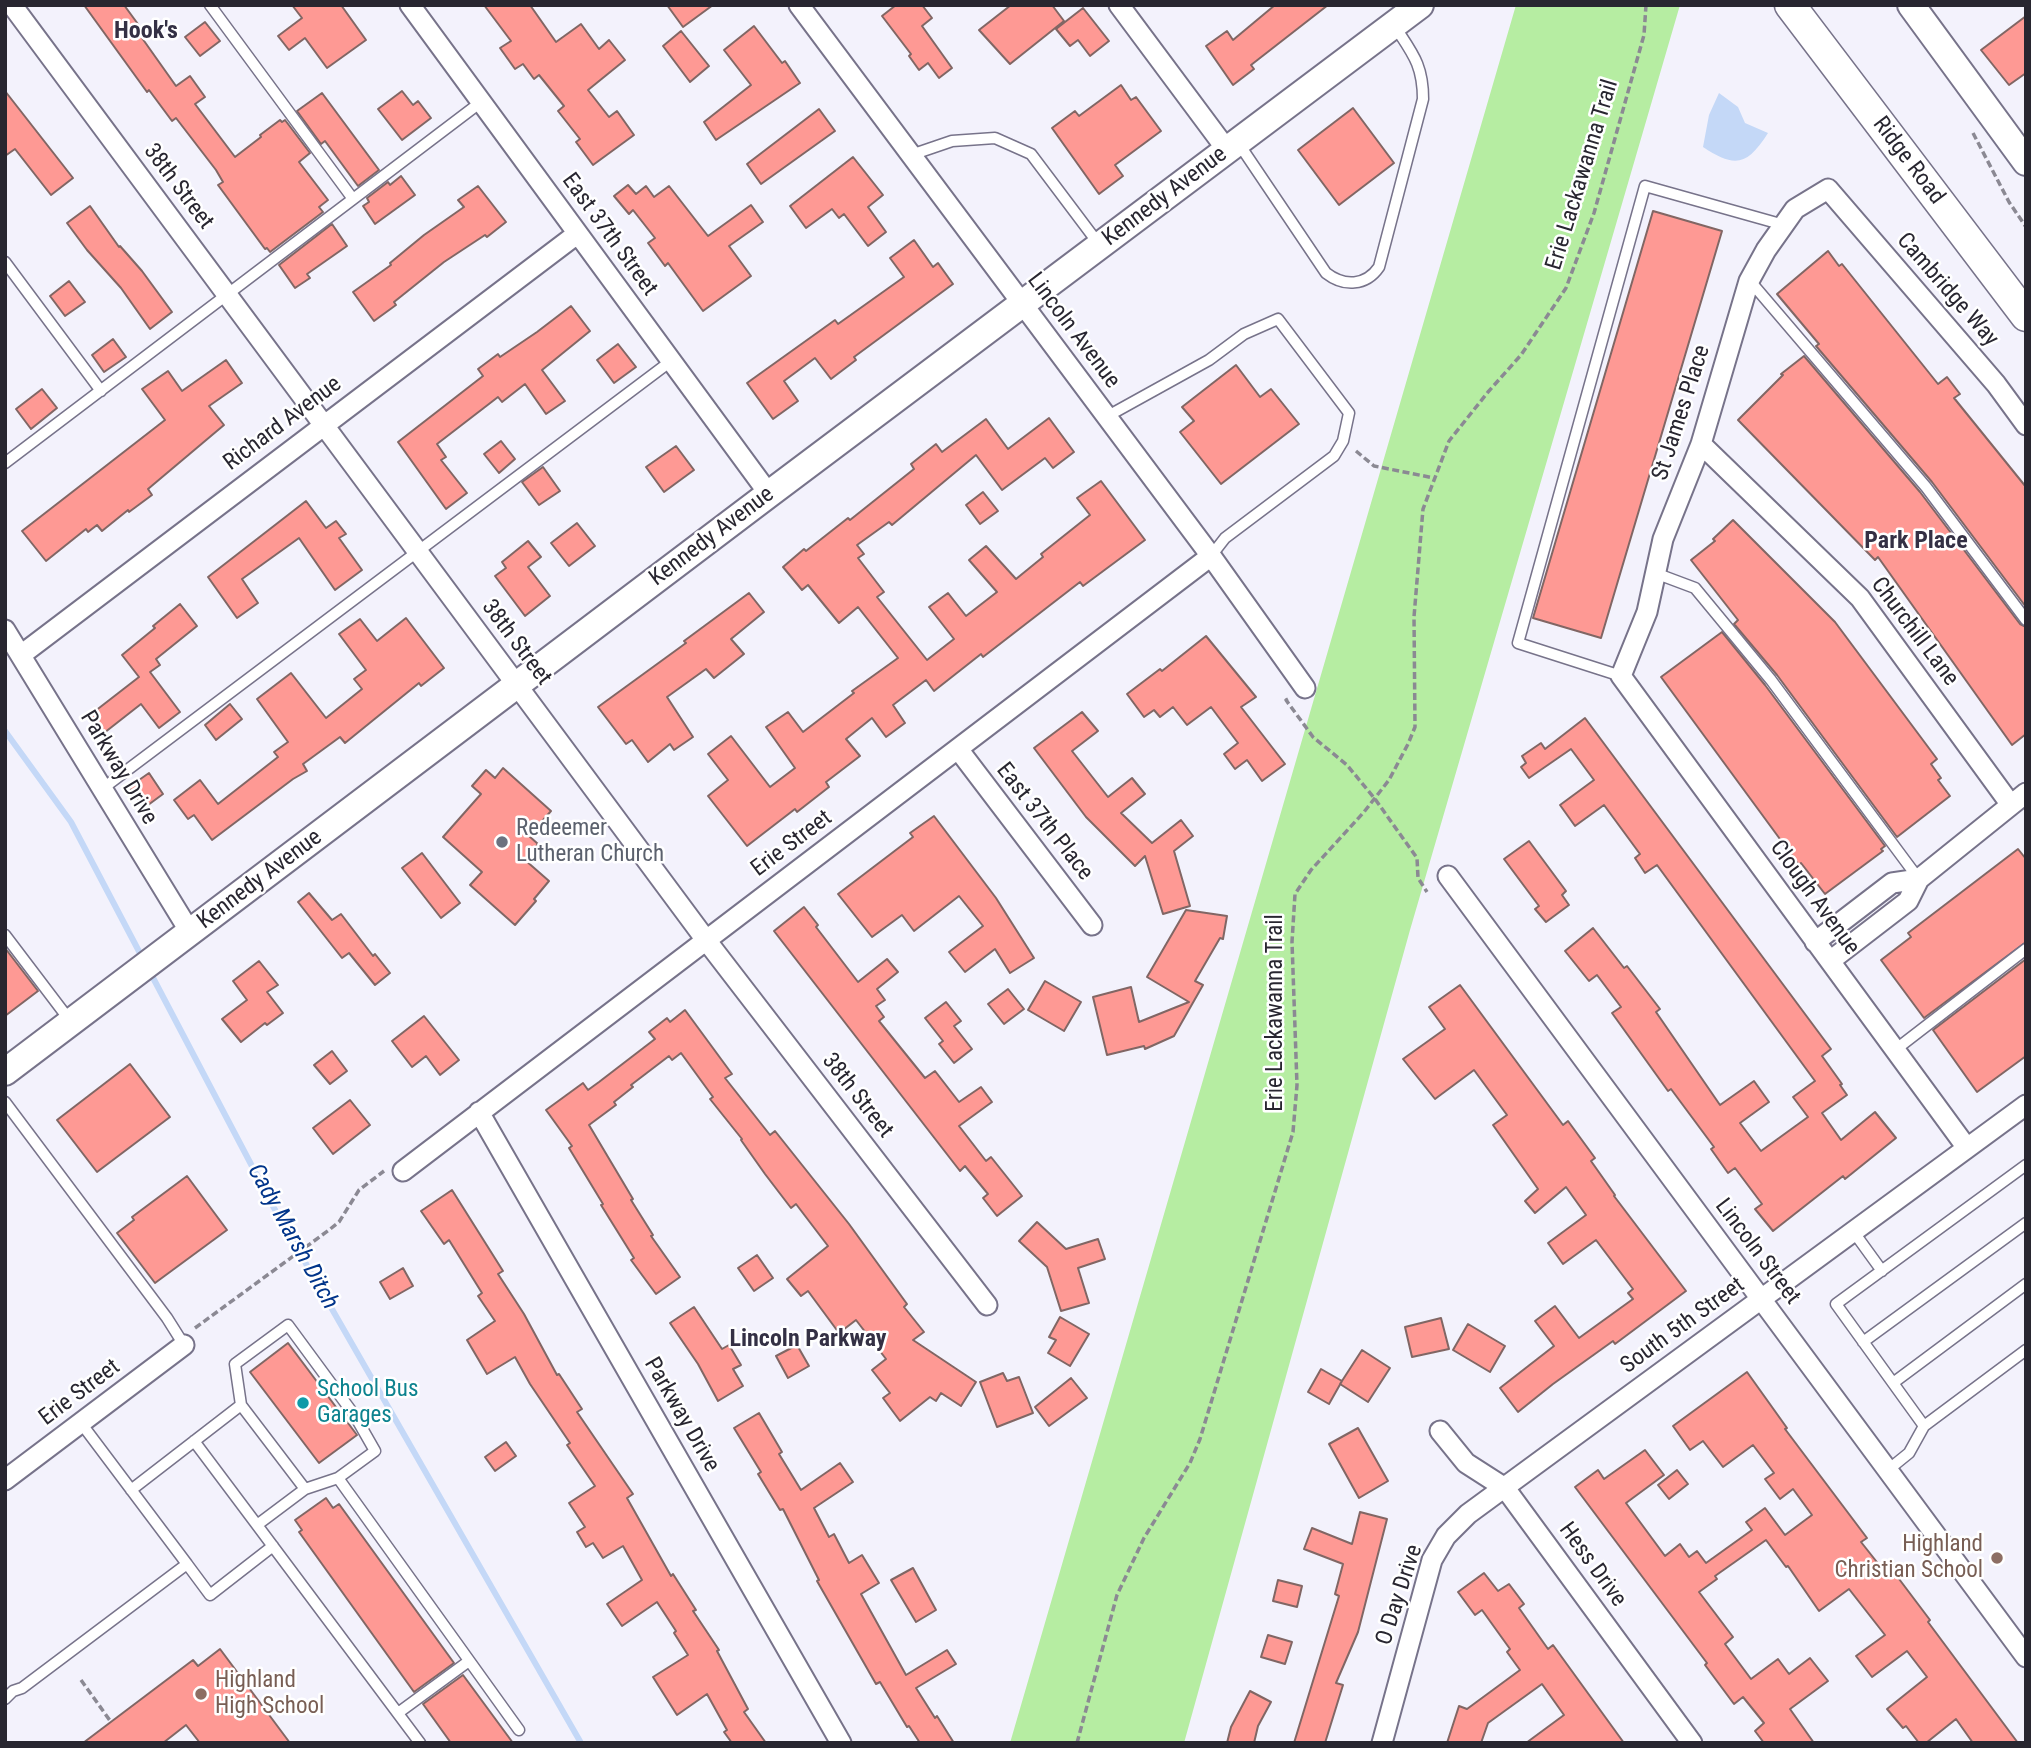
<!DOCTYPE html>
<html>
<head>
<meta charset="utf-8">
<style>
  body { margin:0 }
  #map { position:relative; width:2031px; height:1748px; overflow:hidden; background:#f3f2fc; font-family:"Roboto Condensed",sans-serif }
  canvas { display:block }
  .frame { position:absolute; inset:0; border:7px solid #282630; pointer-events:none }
</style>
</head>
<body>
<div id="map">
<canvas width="2031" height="1748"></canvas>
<div class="frame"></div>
</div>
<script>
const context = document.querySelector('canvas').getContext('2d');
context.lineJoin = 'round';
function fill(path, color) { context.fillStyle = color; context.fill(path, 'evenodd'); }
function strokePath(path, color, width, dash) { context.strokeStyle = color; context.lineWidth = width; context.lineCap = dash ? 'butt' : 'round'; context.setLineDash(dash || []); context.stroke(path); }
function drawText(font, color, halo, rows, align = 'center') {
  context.font = font + ' "Roboto Condensed",sans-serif'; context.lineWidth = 5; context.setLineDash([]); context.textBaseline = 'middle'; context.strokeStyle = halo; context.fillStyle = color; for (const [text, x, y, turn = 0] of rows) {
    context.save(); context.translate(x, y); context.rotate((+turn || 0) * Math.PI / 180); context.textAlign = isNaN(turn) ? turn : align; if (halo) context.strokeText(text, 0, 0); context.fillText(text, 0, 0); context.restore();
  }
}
fill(new Path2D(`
  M1516,5H1680L1410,930L1184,1743H1010Z`), '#b6eda2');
fill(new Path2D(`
  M1719,93L1738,107L1745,123L1768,133C1747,166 1735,168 1703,147L1709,115Z`), '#c4d8f7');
strokePath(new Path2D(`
  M5,731L71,822L143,959
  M150,972L274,1208L581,1743`), '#c4d8f7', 6);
const building = new Path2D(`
  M84,5H124L146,35L142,38L176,86L190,76L205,97L195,104L235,157L261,137L260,135L280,120L282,122L285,120L310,153L299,162L328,200L319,207L323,212L270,252L267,248L265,249L218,185L223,182L216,170L176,118L172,121L149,90L147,92Z
  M292,5H341L366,40L327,68L305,38L289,50L278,36L302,18Z
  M484,5H530L556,42L581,24L599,49L609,40L625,60L588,90L609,117L617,111L634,135L593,165L576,142L580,139L558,111L564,106L539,75L534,79L523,64L515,69L500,48L511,41Z
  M667,5H713L683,27Z
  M896,5H922L932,18L922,26L952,68L939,78L928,63L919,70L909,56L911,54L882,16Z
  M1011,5H1052L1064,21L1010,64L979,30Z
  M1275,5H1328L1251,65L1254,69L1233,85L1206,46L1227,31L1233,40Z
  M1083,8L1109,41L1090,56L1078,40L1070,46L1056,29Z
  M2026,16V73L2009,85L1981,50Z
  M205,22L220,41L200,56L185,37Z
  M754,26L782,63L785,61L800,83L716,140L704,122L751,85L724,50Z
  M681,31L709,66L690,82L663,46Z
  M1121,85L1131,100L1136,97L1161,131L1115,165L1123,176L1099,194L1052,128L1075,111L1079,116Z
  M5,91L73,178L51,195L15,149L5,156Z
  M402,91L413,105L418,101L431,118L402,140L378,109Z
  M322,93L379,170L358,186L325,141L321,144L297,111Z
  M1353,108L1394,163L1339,205L1298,150Z
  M819,109L835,131L761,184L747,164Z
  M853,157L883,195L868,207L886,232L868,246L844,214L839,218L832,209L806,228L790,206Z
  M401,176L415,195L375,224L363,206L369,202L367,198L388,182L390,185Z
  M628,185L636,194L646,186L654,197L669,186L708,236L751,205L763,222L729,246L751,276L703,311L668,263L665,266L648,243L655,238L633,210L629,214L614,196Z
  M478,186L506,222L487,237L485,235L444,262L394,302L396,305L374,321L353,292L391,265L390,263L424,235L464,207L458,200Z
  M90,206L119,247L120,246L142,271L172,312L150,329L121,288L87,250L67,223Z
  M1653,211L1722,231L1601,638L1533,618Z
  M332,224L347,246L307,274L310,278L295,288L279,265Z
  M914,240L933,267L938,263L953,284L854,357L856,360L831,379L815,358L784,381L798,401L773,419L747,383L835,320L838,324L904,277L890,258Z
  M1828,251L1839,266L1842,264L1938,384L1947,377L1960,394L1954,398L2026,487V607L1932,482L1816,346L1819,344L1777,294Z
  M69,281L85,302L65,316L50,296Z
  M571,306L590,331L542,370L565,401L546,414L525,384L502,402L498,397L437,444L446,457L441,460L467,493L446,509L398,442L483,376L478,369L498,354L500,357L537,332Z
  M113,339L126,357L104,372L92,355Z
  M618,344L636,367L614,383L597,360Z
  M1804,356L1920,492L2020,624L2026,627V734L2012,745L1878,557L1875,560L1738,420L1783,375L1781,374Z
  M226,360L242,383L209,406L224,425L148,489L152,495L129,512L128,510L102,531L97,525L88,532L86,529L46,561L22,531L165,420L142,389L168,371L182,391Z
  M1236,365L1260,397L1271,389L1299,424L1221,484L1180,432L1194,421L1182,407Z
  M42,389L57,408L31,429L16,409Z
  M1049,418L1074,452L1053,468L1045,458L1002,490L976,455L892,525L889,522L857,545L864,554L858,558L884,592L877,597L927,660L954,639L929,607L948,593L966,616L997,592L969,560L986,546L1016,579L1043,557L1041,554L1090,515L1077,498L1101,481L1145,540L1083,586L1080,582L983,657L981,654L934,691L926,680L893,705L905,723L886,737L872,718L846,739L860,756L826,782L829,787L797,812L795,809L747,846L708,796L728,780L708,754L731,736L770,787L795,768L766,727L788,712L803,732L854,693L852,691L898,658L858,607L839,623L808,585L802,590L783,567L804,549L806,551L848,518L850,520L914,469L911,464L936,444L942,452L986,419L1008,449Z
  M501,441L515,459L499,473L484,454Z
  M676,446L694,470L664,492L646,467Z
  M543,467L560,491L539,505L522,482Z
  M983,492L998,511L980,524L966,505Z
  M306,501L326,528L336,521L346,534L339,538L362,570L335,590L299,538L242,579L258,603L237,618L208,577Z
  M1733,520L1835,622L1937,759L1931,764L1941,778L1938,780L1950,796L1897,837L1777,675L1734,624L1738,620L1691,560L1715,541L1713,539Z
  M577,523L595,546L569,566L551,543Z
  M528,541L541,557L528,567L550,596L525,616L495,576L506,568L502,562Z
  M749,593L764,612L731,639L744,654L714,678L706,669L667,697L693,737L674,750L670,744L648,762L632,740L626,744L598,707L686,643L684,641Z
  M180,604L197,626L156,659L160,665L150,672L180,712L159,728L141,704L104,733L90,715L139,677L122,655L155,628L153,626Z
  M406,618L444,668L421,686L419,683L345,743L340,737L303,764L307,771L293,779L212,840L194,815L188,819L174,800L200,780L218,804L278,757L274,752L288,742L257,699L291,673L326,718L362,689L354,679L366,670L339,634L360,619L377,641Z
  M1722,632L1765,685L1885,846L1881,849L1883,851L1825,894L1801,863L1799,865L1661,677Z
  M1206,636L1256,697L1241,707L1285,764L1262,781L1247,760L1235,769L1224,754L1238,743L1211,707L1187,725L1173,707L1160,717L1154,710L1144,717L1127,694L1160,669L1162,671Z
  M230,704L242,719L216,740L205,725Z
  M1082,712L1098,731L1072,751L1108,797L1132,778L1145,794L1121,813L1152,843L1181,820L1193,836L1174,851L1190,906L1163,914L1145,856L1135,866L1086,817L1034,748Z
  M1585,718L1831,1049L1822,1056L1842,1084L1840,1085L1847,1095L1822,1113L1841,1140L1875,1112L1896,1138L1845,1179L1843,1176L1773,1231L1755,1209L1762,1204L1735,1168L1728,1173L1711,1149L1714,1147L1671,1089L1668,1091L1612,1013L1621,1007L1597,975L1589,981L1565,951L1593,928L1624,968L1627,966L1660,1009L1656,1012L1720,1105L1754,1081L1769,1102L1740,1123L1761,1151L1808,1117L1793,1097L1815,1081L1657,865L1645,873L1635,858L1640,854L1604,805L1575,826L1560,805L1594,780L1571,749L1529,778L1521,767L1526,763L1522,756L1541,743L1545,749Z
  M503,768L551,811L529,836L538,844L525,860L549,881L534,899L536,901L515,925L470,885L482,872L443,837L481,794L472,786L486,770L495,778Z
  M149,773L163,794L144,808L129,787Z
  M934,816L996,898L1034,958L1010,973L995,949L965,972L949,952L983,926L959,896L914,931L902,915L872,937L838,894L913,837L910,833Z
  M1529,841L1566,891L1562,895L1569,905L1546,922L1535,909L1539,906L1504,859Z
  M2018,849L2026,859V942L1924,1018L1881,960L1911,937L1908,933Z
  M422,853L460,903L441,918L402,868Z
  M309,893L332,920L341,914L373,956L375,954L390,973L375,985L349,953L342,958L298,902Z
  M804,907L818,925L816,927L858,982L887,959L898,972L877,989L885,1000L876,1006L884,1017L879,1021L925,1078L935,1071L959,1102L981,1087L992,1102L959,1126L986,1161L991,1157L1022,1196L997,1216L983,1198L988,1194L965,1166L960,1171L774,931Z
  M1186,910L1227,916L1223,939L1220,938L1195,981L1203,985L1174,1036L1145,1049L1144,1046L1107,1055L1093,997L1131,987L1139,1022L1189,1002L1147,977Z
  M5,948L38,991L5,1016Z
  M2026,959V1056L1977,1092L1933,1030Z
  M259,961L278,985L267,992L283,1013L267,1025L265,1023L241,1042L222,1019L247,1000L233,981Z
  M1045,981L1081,1002L1064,1031L1028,1010Z
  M1460,985L1563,1125L1568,1121L1595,1158L1591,1161L1615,1195L1614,1196L1686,1291L1615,1344L1613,1341L1553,1384L1518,1412L1500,1388L1554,1346L1535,1321L1555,1306L1579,1338L1633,1299L1628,1293L1633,1289L1596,1240L1563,1264L1548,1243L1586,1215L1566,1187L1535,1213L1525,1201L1538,1189L1493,1125L1507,1115L1474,1070L1435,1099L1403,1059L1445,1029L1429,1007Z
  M1008,989L1024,1009L1004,1024L988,1004Z
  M946,1002L961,1021L954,1026L972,1049L954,1063L939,1044L943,1041L925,1018Z
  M685,1010L732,1074L725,1078L770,1135L775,1131L849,1224L907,1304L904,1307L924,1332L913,1340L976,1382L961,1406L941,1393L936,1401L930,1397L900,1421L883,1398L890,1393L872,1370L886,1359L856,1320L839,1333L808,1291L801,1296L787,1279L828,1246L796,1204L791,1208L765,1174L741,1140L742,1139L710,1099L713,1097L681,1053L672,1060L669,1056L631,1085L633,1087L614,1102L616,1105L589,1125L633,1199L631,1200L653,1235L651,1236L680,1277L656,1294L631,1260L634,1258L601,1205L603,1204L569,1148L572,1146L546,1110L583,1083L588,1090L599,1082L655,1039L649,1032L667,1018L670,1022Z
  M424,1016L459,1060L440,1075L426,1056L412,1067L392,1041Z
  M332,1051L347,1071L330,1084L314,1065Z
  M130,1064L170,1117L97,1172L57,1120Z
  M350,1100L370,1125L333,1154L313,1128Z
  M187,1176L227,1230L155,1283L117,1233L134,1220L132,1217Z
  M452,1190L503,1271L498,1274L524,1314L557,1375L559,1374L582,1409L577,1412L633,1494L627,1498L671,1576L673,1574L696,1610L693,1611L719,1650L717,1651L748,1709L744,1712L766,1743H732L724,1732L727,1730L707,1694L677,1715L653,1677L688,1655L674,1633L676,1631L657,1602L622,1626L607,1604L642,1580L623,1546L603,1558L593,1543L586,1547L577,1532L585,1527L569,1503L595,1486L567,1445L570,1443L530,1384L515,1357L487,1374L467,1340L495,1321L478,1296L482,1293L449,1240L444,1244L421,1211Z
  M1037,1222L1066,1249L1098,1239L1105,1259L1078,1268L1089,1303L1061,1311L1047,1267L1019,1241Z
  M757,1255L773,1278L754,1291L738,1268Z
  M403,1268L413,1286L390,1299L380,1282Z
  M694,1307L722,1349L729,1345L741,1365L733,1369L743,1386L718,1401L698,1364L670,1323Z
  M1060,1317L1089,1334L1070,1366L1048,1353L1056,1340L1049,1337Z
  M1441,1318L1449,1349L1412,1357L1405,1327Z
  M1468,1324L1505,1346L1490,1372L1453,1350Z
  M288,1343L357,1435L319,1463L250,1372Z
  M797,1345L809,1366L788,1378L776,1356Z
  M1362,1350L1390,1368L1368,1402L1340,1384Z
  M1321,1369L1342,1381L1329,1404L1308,1392Z
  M1747,1372L1787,1428L1785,1429L1867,1538L1861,1542L1884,1571L1890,1567L1930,1620L1928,1622L2018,1743H1973L1956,1719L1926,1743H1919L1906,1726L1903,1728L1887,1709L1927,1677L1907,1651L1872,1677L1856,1656L1885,1635L1849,1589L1819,1611L1788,1566L1786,1567L1766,1540L1715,1576L1717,1579L1699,1592L1733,1637L1725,1644L1751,1679L1778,1659L1789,1674L1810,1658L1828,1681L1790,1709L1814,1743H1764L1755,1731L1764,1723L1743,1697L1734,1704L1705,1665L1707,1663L1575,1487L1598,1470L1604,1479L1645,1450L1664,1475L1626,1503L1665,1556L1680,1544L1689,1557L1697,1551L1706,1563L1752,1530L1746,1522L1765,1508L1785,1535L1812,1515L1793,1489L1780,1499L1765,1479L1774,1473L1753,1445L1723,1467L1703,1441L1690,1450L1673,1426Z
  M1003,1373L1007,1381L1019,1377L1033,1413L997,1427L980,1382Z
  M1071,1378L1087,1398L1049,1426L1035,1407Z
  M759,1413L782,1452L779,1454L801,1490L840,1463L853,1482L814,1508L829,1537L834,1534L849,1563L862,1555L879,1583L861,1594L906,1675L947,1650L956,1664L916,1688L935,1718L937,1716L954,1743H920L909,1726L907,1727L880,1682L876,1684L817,1581L819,1580L783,1509L780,1510L758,1474L761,1472L734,1428Z
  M1358,1428L1388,1481L1359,1498L1329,1444Z
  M506,1442L516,1456L495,1471L485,1457Z
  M1677,1470L1688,1484L1669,1499L1658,1485Z
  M326,1498L333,1508L339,1504L454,1663L414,1692L299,1532L302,1530L295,1520Z
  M1360,1512L1387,1519L1358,1632L1336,1683L1343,1685L1325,1743H1294L1339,1596L1335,1594L1343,1564L1304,1549L1312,1528L1352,1544Z
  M913,1568L936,1610L916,1622L891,1580Z
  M1484,1573L1498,1591L1509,1584L1524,1604L1519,1608L1548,1649L1553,1645L1624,1743H1526L1564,1715L1542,1684L1488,1723L1481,1743H1447L1459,1706L1467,1709L1520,1670L1507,1652L1510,1649L1482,1610L1475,1615L1458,1592Z
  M1278,1580L1302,1586L1297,1607L1273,1601Z
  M1268,1635L1292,1642L1285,1664L1261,1657Z
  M220,1649L290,1743H200L186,1725L163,1743H83L193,1660L198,1666Z
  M463,1675L513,1743H451L423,1704Z
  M1250,1691L1271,1702L1258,1726L1254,1743H1227L1231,1727Z`);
fill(building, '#fe9994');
strokePath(building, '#816664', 2);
const lane = new Path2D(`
  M210,5L353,199
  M1239,144L1326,273C1344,287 1366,286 1379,267L1423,99C1423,64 1412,53 1394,25
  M911,155L952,141L995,138L1031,154L1098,243
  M5,262L101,391
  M1750,281L1926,487L2026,620
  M1106,417L1209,360L1244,334L1278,319L1349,413L1343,441L1334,456L1225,538L1211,556
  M5,463L481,102
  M1655,573L1695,588L1771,680L1918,878
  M1621,676L1518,643L1645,186L1784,225
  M102,789L671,361
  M5,935L71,1022
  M1895,1050L2026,949
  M5,1102L167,1318L184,1345
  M1853,1231L1882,1271
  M1863,1342L2026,1223
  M1893,1383L2026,1284
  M241,1405L235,1364L288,1325L355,1416L375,1451L338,1478
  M1924,1426L2026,1350
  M1888,1470L1909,1453L1924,1426L1836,1304L2026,1165
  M305,1489L338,1478L519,1730
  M131,1490L241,1405L305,1489L257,1525L194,1441
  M257,1525L420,1743
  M187,1564L210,1595L273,1546
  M5,1699L13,1691L22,1688L187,1564L81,1423
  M398,1713L469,1661`);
const street = new Path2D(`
  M12,5L706,940L987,1305
  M410,5L769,494
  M799,5L1211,556L1305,688
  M1119,5L1227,150
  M1701,444L1860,598L2011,805
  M5,630L190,932
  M21,655L577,234
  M958,749L1092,925
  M1448,876L2026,1657
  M1815,942L1892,883L1919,879
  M1830,961L1908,901L1919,879L2026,793
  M479,1112L841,1743
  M1967,1148L1621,676L1647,612L1663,539L1701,444L1749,281L1766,250L1795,209L1828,189L1996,384L2026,425
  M403,1171L1211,556
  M1440,1431L1466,1463L1505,1488L1692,1743
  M5,1480L184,1345
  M1382,1743L1432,1560L1446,1536L1468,1514L2026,1105`);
const secondary = new Path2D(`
  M1911,5L2026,162
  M5,1072L769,494L1420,5`);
const primary = new Path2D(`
  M1790,5L2026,316`);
strokePath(lane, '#77738a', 13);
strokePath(street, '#77738a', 23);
strokePath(secondary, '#77738a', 30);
strokePath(primary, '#77738a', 33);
strokePath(new Path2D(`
  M1973,133L2009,202L2026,227
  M1356,451L1374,466L1434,478
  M1288,699L1286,700L1313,737L1347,765L1375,799L1417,858L1418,878L1427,892
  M195,1328L329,1230L339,1222L359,1190L384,1171
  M81,1680L111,1722
  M1077,1743L1117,1595L1144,1538L1190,1463L1200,1439L1293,1132L1297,1085L1292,942L1295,894L1311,870L1364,812L1389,780L1408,744L1415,727L1414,617L1423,509L1449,441L1488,392L1521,355L1566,288L1594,213L1644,35L1646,5`), '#8b8993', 3.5, [7, 3.5]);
strokePath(lane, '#fff', 10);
strokePath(street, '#fff', 19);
strokePath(secondary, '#fff', 26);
strokePath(primary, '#fff', 30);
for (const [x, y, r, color] of [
  [502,842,7,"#6b7280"],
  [303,1403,7,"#0f9aa8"],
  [1997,1558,7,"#8d6e63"],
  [201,1694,7,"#8d6e63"]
]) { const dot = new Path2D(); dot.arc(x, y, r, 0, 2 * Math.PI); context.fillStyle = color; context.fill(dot); strokePath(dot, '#fff', 2.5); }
drawText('23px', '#282630', '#fff', [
  ["Ridge Road",1908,161,53],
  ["Erie Lackawanna Trail",1583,175,-73],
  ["38th Street",178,187,53],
  ["Kennedy Avenue",1165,197,-37],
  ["East 37th Street",609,235,54],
  ["Cambridge Way",1947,290,49],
  ["Lincoln Avenue",1073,331,53],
  ["St James Place",1682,413,-72],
  ["Richard Avenue",283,424,-37],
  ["Kennedy Avenue",712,537,-37],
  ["Churchill Lane",1914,632,53],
  ["38th Street",516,643,53],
  ["Parkway Drive",118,768,59],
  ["East 37th Place",1044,822,52],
  ["Erie Street",792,844,-37],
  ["Kennedy Avenue",260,880,-37],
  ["Clough Avenue",1814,898,54],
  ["Erie Lackawanna Trail",1276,1013,-90],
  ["38th Street",857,1096,52],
  ["Lincoln Street",1757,1252,53],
  ["South 5th Street",1683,1326,-36],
  ["Erie Street",80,1393,-37],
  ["Parkway Drive",681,1415,60],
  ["Hess Drive",1592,1565,54],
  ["O Day Drive",1400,1595,-72]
]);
drawText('23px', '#5b616d', '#fff', [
  ["Redeemer",516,829],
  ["Lutheran Church",516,855]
], 'left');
drawText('23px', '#0d838f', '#fff', [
  ["School Bus",317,1390],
  ["Garages",317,1416]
], 'left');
drawText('23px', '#785e54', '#fff', [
  ["Highland",1983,1545],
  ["Christian School",1983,1571],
  ["Highland",215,1681,"left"],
  ["High School",215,1707,"left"]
], 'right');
drawText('bold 24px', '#343044', '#fff', [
  ["Hook's",146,32],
  ["Park Place",1916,542],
  ["Lincoln Parkway",808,1340]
]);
drawText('italic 24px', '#00348a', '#fff', [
  ["Cady Marsh Ditch",292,1237,61]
]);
</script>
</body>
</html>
